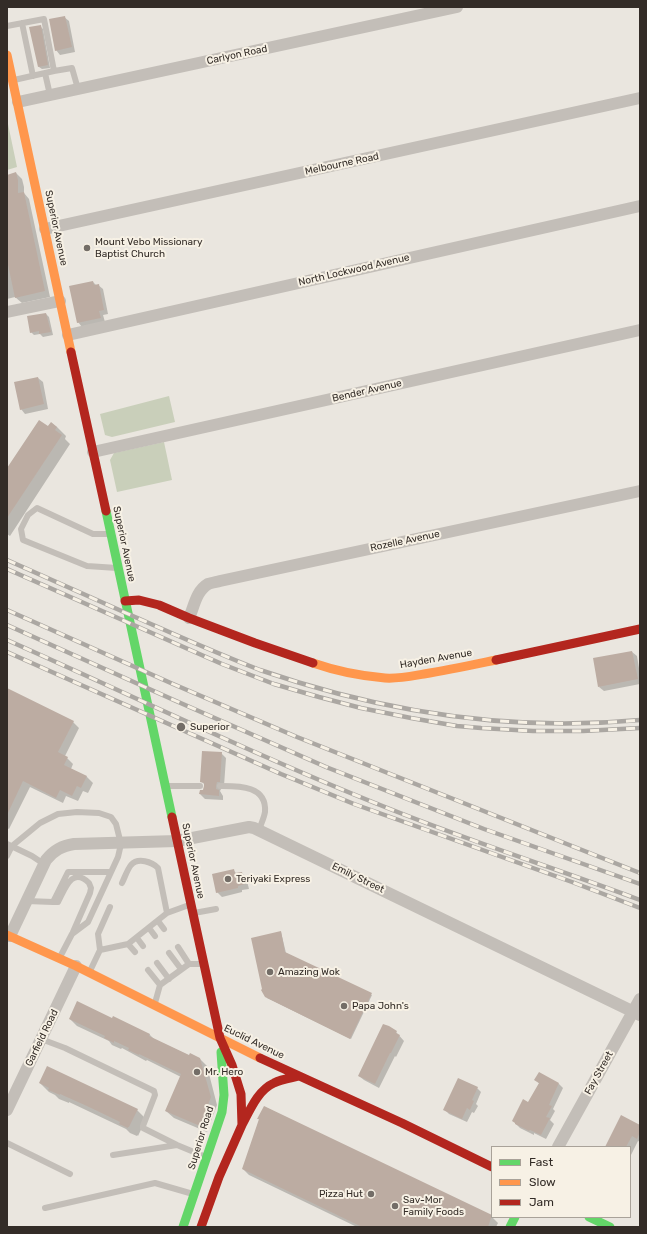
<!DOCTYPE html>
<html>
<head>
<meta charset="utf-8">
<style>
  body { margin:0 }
  #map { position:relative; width:647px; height:1234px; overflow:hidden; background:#eae6df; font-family:Rubik,sans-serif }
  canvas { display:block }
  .frame { position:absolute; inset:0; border:8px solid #332c27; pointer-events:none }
  .legend { position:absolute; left:491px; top:1146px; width:140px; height:72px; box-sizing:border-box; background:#f7f1e5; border:1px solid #a9a299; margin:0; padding:5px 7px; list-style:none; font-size:12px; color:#332c27 }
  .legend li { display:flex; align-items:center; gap:8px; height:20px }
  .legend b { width:20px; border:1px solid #a9a299 }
</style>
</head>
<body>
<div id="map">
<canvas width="647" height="1234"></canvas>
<div class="frame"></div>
<ul class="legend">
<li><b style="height:5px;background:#63d668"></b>Fast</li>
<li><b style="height:5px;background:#ff974d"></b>Slow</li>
<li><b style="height:5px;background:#b3261e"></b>Jam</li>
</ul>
</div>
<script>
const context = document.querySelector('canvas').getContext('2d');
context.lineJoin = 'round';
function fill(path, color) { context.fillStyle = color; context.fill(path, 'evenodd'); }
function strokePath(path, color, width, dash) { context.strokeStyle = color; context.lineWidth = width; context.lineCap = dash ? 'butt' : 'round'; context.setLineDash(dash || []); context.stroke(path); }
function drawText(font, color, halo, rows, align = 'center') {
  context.font = font + ' Rubik,sans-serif'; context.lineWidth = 4; context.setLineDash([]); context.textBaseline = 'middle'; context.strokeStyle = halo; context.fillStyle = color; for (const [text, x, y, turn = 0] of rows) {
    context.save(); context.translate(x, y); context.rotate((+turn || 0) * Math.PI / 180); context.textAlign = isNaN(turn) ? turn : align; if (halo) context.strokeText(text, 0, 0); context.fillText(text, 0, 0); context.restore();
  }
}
fill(new Path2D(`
  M7,124H8L17,167L7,170Z
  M169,396L175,422L112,437L105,435L100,414Z
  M164,442L172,480L117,492L110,460L114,453Z`), '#c9cfba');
fill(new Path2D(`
  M64,17L69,21L75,52L60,55L56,50Z
  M40,26L43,29L50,68L42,69L39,67Z
  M16,173L22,179L24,187V193L29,199L50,297L22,303L15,297L7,299V176Z
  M93,282L96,285H98L103,289L108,314L103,315L105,322L82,327L78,322Z
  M46,314L49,317L53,335L43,337L40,334L34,335L31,332Z
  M38,378L43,382L48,409L25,414L21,409Z
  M51,423L57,427L66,436L65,439L70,444L10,536L7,534V470Z
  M632,652L637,656L640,674V684L604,691L599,687Z
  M7,689L73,722L79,728L65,756L73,764L71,769L87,777L93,783L88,793L83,791L78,801L66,796L63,803L30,787L9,829L7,828Z
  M221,753L226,758L224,786L222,787L220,791L223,796V800L205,799L200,794L203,791L205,785L201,781Z
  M233,870L237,874L242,873L246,877L249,889L242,890V892L222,897L217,892Z
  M281,932L286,953L372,995L351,1039L267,998Z
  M70,1019H112L149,1034L154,1039L190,1056L199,1058L207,1066L217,1105L207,1132L174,1118L166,1111L181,1077L147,1060L146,1061L122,1048L121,1049L112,1045L109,1041L77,1026Z
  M396,1032L404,1041L396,1057L395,1056L379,1088L364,1080L359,1076Z
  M539,1073L559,1084L563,1088L553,1109L555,1111L550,1120L554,1124L546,1139L534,1133V1135L520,1128L516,1124L540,1084L535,1080Z
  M40,1083L137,1110L146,1119L138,1136L137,1135V1136L130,1133L126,1129L69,1102V1103L59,1099L55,1095L49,1092Z
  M477,1088L481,1092L476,1104L478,1106L474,1113L472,1112L467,1122L449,1114L445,1110Z
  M265,1107L492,1217L498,1223L496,1227H357L249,1175L243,1169L260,1120L258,1119Z
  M640,1126V1142L638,1141L630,1157V1147H606Z`), '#0003');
fill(new Path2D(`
  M65,16L72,47L55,51L49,19Z
  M41,25L48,65L38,67L29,27Z
  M16,172L18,180V193L24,192L45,291L15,298L7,260V175Z
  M93,281L94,285L99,284L104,310L99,311L101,318L77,323L69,286Z
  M46,313L51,332L39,334V331L30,333L27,316Z
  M38,377L44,404L20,410L14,382Z
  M39,420L48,426L51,422L57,427L55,430L62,435L7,518V468Z
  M632,651L638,679L598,687L593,658Z
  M7,688L74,721L58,752L68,757L64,765L87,776L81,788L77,786L72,796L60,790L56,798L23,781L7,815Z
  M202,751L222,752L220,782H217L216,786V789L219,790V796L199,794L200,790H203L204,786V783L200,782Z
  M234,869L235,873L242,872L245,884L238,886V888L216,893L212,874Z
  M281,931L285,952L372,993L350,1039L265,997L261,990L262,989L251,938Z
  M77,1001L112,1018L113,1016L150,1034L149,1036L189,1055L190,1053L200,1058L211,1097L200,1126L165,1111L181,1074L139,1054V1055L128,1050L129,1048L114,1041V1043L104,1038L105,1036L69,1019Z
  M383,1024L389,1026L397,1031L396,1033L400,1035L391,1053H390L375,1084L358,1076Z
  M47,1066L138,1109L129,1127H128V1128L119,1124L120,1122L89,1107L60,1094V1095L48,1090L49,1088L39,1083Z
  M539,1072L559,1083L549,1105L552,1106L546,1117L550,1118L541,1135L530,1130L529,1131L515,1124V1123L512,1121L523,1099L528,1102L539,1083L534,1080Z
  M458,1078L478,1087L472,1100L474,1101L470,1110L467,1108L462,1119L443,1110Z
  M264,1106L492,1215L488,1227H362L242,1169L259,1119H257Z
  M621,1115L640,1125V1132L637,1139L632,1136L626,1147H605Z`), '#bcaca2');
strokePath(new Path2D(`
  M22,23L33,76
  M7,26L44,19L54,71L72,68L78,89
  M45,73L50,95
  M14,80L54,71
  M109,534H93L37,508L28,515L21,529L23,540L87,566L117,568
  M167,786H200
  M220,786C238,786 267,785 265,812C264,818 261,824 259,830
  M7,844L32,856L44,864
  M7,856L12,846L40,823L58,814L77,812L99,813L111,817L116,824L121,844L118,857L88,922L72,934L60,957
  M122,883C125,877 127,870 131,865C138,857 152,862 158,868L167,913
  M27,901L53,902L68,872H111
  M53,902H58C65,889 72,866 89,883L91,888L90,893L73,932
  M194,913L216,909
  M158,921L164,929
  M149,928L155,936
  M137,938L143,946
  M128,944L135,952
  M178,947L189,964
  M100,950L98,934L110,907
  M169,953L181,969
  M157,963L169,979
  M148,970L160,985
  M90,971L100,950L128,944L167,913L189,905
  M155,1003L160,985L189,964H202
  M41,1039L65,1048L154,1091L155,1095L143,1126V1128L177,1145L206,1157
  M7,1143L70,1174
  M113,1155L177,1145
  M45,1208L155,1183L193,1194`), '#c3beb8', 6);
strokePath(new Path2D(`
  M18,102L457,7
  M45,229L640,98
  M7,312L60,301
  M68,335L640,206
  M93,452L640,330
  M189,618C194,607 196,591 208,584C211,583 216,582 220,581L640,491
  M10,936L46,860C54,850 62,846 74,844L177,841L249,827L254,828L640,1015
  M7,1110L76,966
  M558,1147L640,999`), '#c3beb8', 12);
strokePath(new Path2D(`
  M106,511L172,817
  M589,1217L610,1227
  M183,1227L222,1112L224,1095L221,1052
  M510,1227L515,1217`), '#63d668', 9);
strokePath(new Path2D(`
  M7,55L71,352
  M313,663C336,671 361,676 385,678C398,679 412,676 424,674C449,670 472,665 496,660
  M7,935L76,966L260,1058`), '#ff974d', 9);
strokePath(new Path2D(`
  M71,352L106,511
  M125,601L139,600L159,605L189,618L255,643L313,663
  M496,660L640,629
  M172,817L220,1038
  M260,1058L402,1123L492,1167
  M242,1125C250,1110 258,1090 274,1083C282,1079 291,1078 299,1076
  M201,1227L219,1177L242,1125L241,1094L232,1065L220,1038`), '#b3261e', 9);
const rail = new Path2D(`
  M7,560C50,579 92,598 135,617C176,635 218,654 260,670C382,712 511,732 640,720
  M7,569L222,664L274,684L319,697L361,708L411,718L457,726L481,728L533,731H583L640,728
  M7,610L173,684L297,737L640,873
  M7,625L176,701L326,767L484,829L640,884
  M7,640C133,696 257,756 385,807C469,841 555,868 640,900
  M7,652L281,774L354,804L572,882L640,908`);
strokePath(rail, '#aba7a2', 4.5);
strokePath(rail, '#f7f1e5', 3, [9]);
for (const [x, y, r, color] of [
  [87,248,4,"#736d67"],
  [181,727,5,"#736d67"],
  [228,879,4,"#736d67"],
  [270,972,4,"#736d67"],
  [344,1006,4,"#736d67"],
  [197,1072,4,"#736d67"],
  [371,1194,4,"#736d67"],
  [395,1206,4,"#736d67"]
]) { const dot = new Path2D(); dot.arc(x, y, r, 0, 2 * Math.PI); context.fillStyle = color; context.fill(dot); strokePath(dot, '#f7f1e5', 1.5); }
drawText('10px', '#332c27', '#f7f1e5', [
  ["Carlyon Road",237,55,-12],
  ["Melbourne Road",342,164,-12],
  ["Superior Avenue",56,228,78],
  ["North Lockwood Avenue",354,270,-13],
  ["Bender Avenue",367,391,-13],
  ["Rozelle Avenue",405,541,-12],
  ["Superior Avenue",124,544,78],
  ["Hayden Avenue",436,659,-10],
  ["Superior Avenue",193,861,78],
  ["Emily Street",358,878,26],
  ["Garfield Road",42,1038,-64],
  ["Euclid Avenue",254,1042,26],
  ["Fay Street",599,1073,-61],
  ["Superior Road",201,1138,-73]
]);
drawText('10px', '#332c27', '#f7f1e5', [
  ["Mount Vebo Missionary",95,242],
  ["Baptist Church",95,254],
  ["Superior",190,727],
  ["Teriyaki Express",236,879],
  ["Amazing Wok",278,972],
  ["Papa John's",352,1006],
  ["Mr. Hero",205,1072],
  ["Pizza Hut",363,1194,"right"],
  ["Sav-Mor",403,1200],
  ["Family Foods",403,1212]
], 'left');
</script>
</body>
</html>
